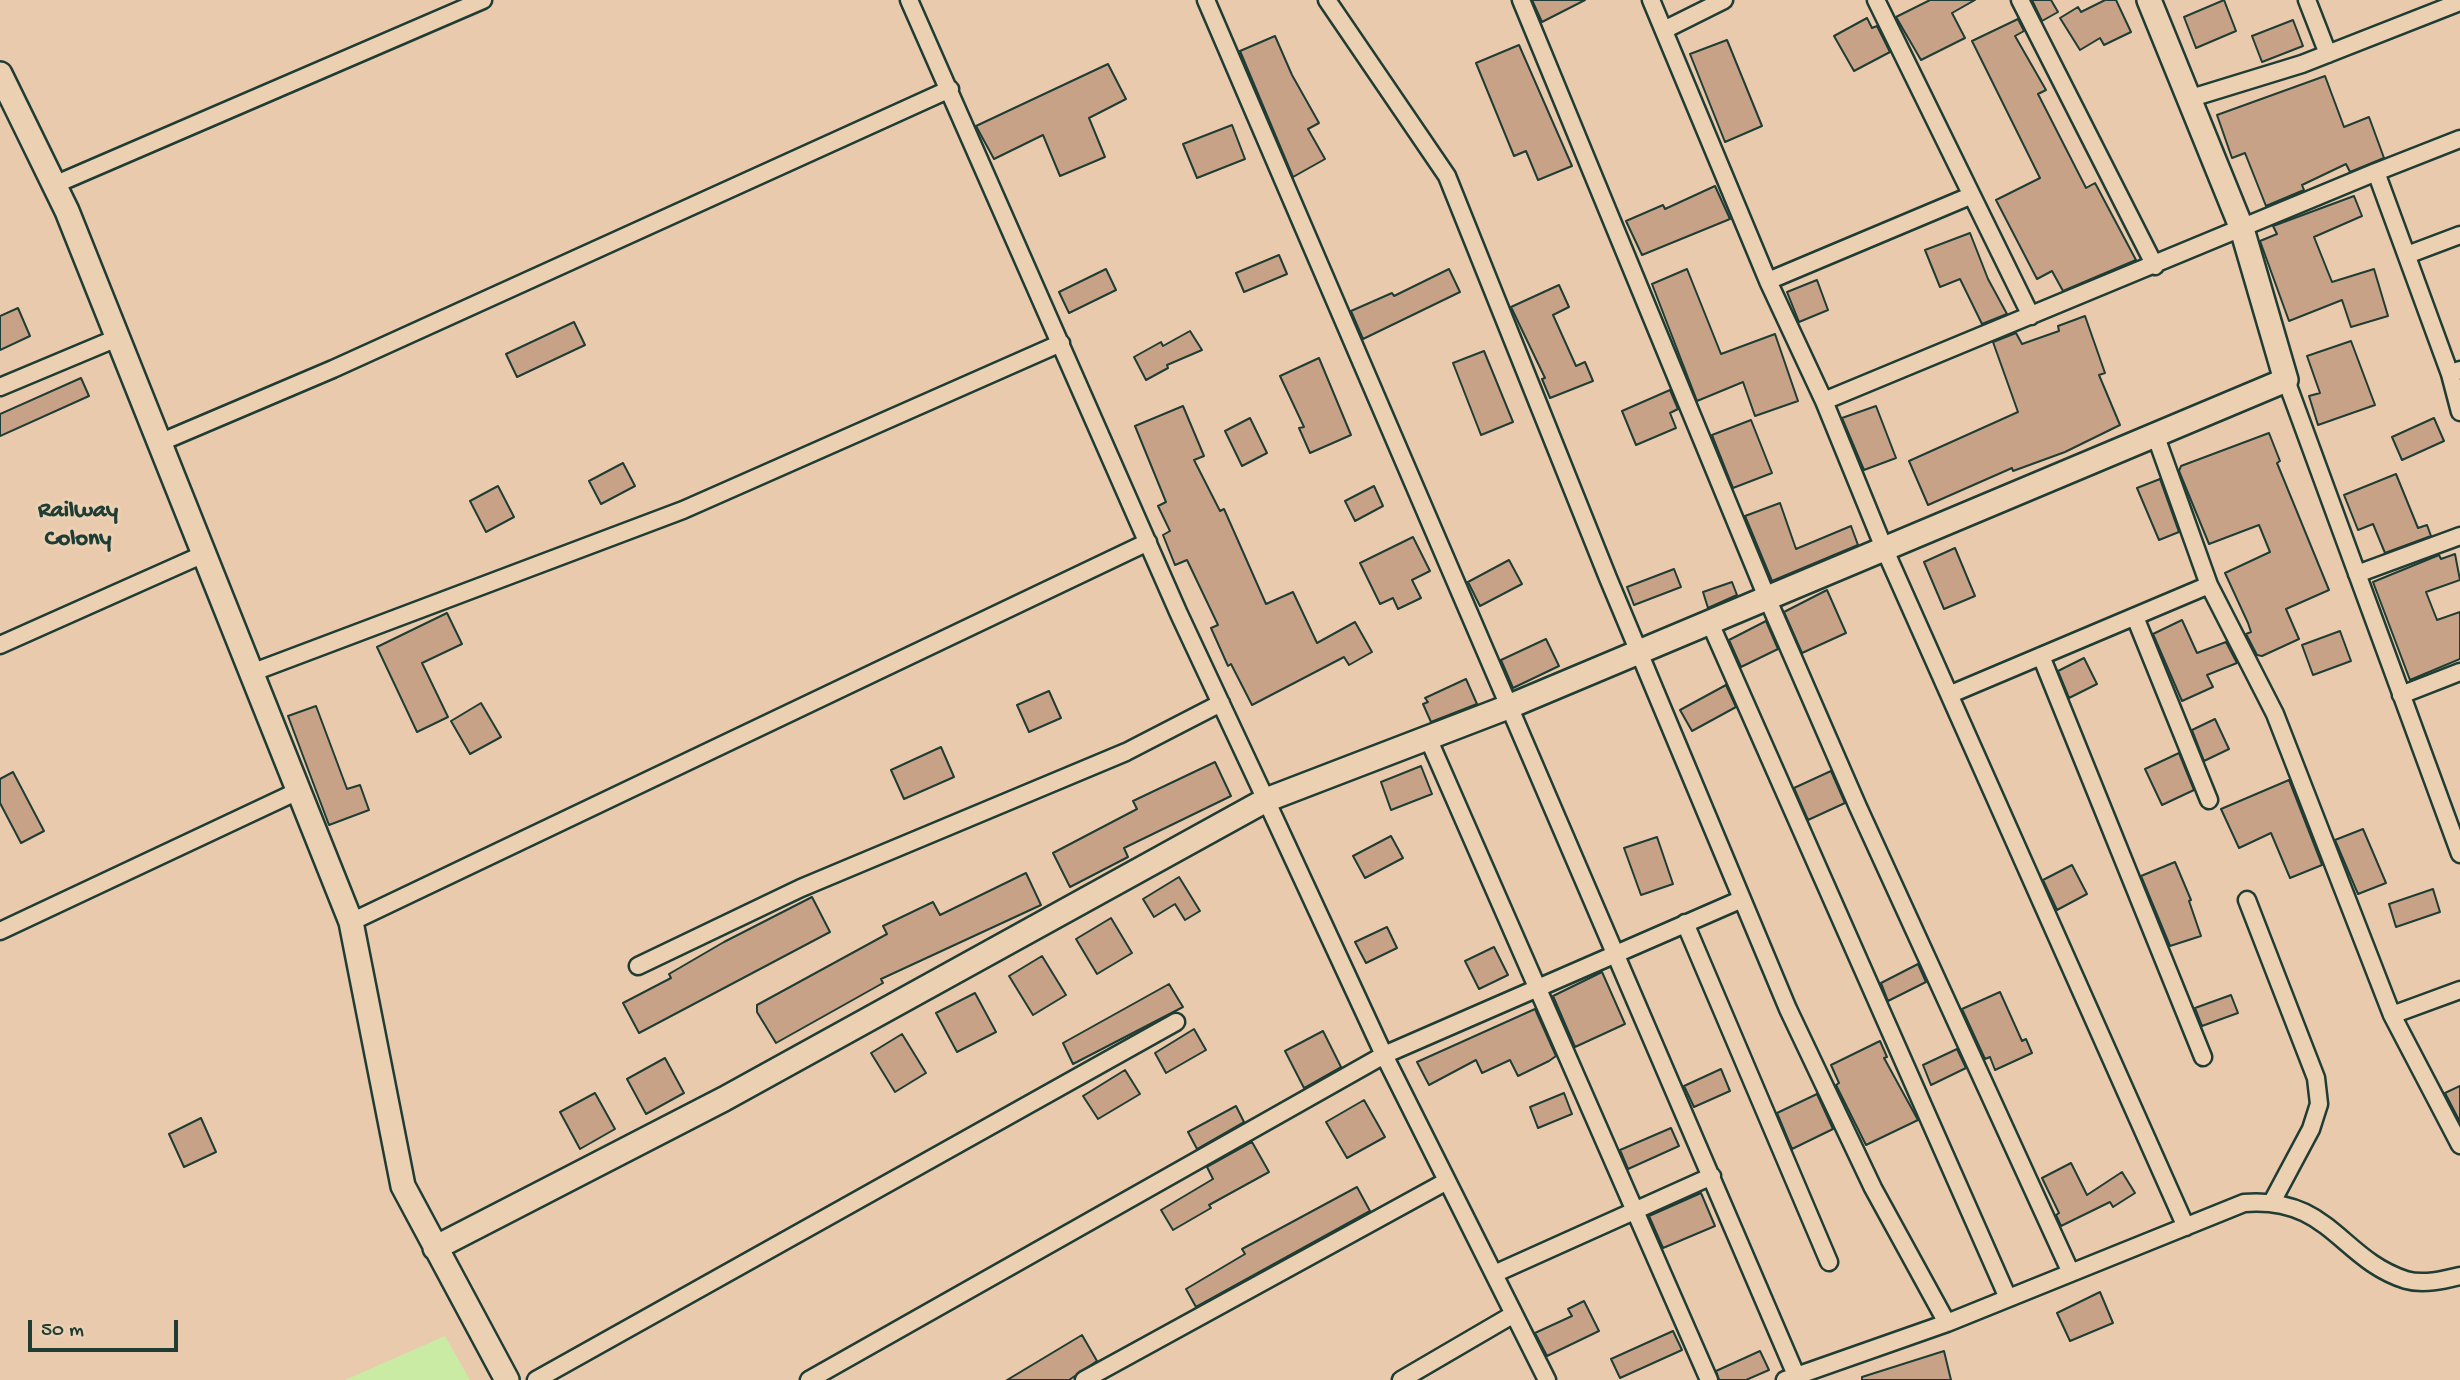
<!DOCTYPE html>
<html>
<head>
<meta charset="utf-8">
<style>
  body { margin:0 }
  #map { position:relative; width:2460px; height:1380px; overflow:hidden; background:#e9caac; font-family:"Gochi Hand",sans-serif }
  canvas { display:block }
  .scale { position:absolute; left:28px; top:1320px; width:150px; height:32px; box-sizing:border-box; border:4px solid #1f3d34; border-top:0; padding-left:9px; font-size:21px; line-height:24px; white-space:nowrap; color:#1f3d34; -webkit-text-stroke:5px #ebd0b2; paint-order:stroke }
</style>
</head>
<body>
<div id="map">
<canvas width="2460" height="1380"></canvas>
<div class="scale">50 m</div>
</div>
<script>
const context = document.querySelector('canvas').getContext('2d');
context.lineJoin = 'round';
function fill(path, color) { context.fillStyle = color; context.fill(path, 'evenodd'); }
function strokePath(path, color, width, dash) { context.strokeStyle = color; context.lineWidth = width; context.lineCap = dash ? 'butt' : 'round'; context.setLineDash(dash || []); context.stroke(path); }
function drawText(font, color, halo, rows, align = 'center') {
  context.font = font + ' "Gochi Hand",sans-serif'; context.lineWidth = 6; context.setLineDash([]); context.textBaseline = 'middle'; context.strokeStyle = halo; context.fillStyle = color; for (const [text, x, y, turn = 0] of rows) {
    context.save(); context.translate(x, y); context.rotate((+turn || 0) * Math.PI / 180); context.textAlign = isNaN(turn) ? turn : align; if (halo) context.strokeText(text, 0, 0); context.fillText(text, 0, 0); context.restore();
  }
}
fill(new Path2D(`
  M445,1336L470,1380H345Z`), '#caeba4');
const building = new Path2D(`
  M1532,0H1585L1542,22Z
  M1930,0H1975L1952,13L1965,38L1921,60L1896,17Z
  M2032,0H2051L2058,12L2042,21Z
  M2105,0H2116L2131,32L2104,45L2100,38L2080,50L2060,18L2078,7L2081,12Z
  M2224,0L2236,31L2196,48L2184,17Z
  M1867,18L1872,28L1877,26L1890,52L1854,71L1834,36Z
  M2018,19L2024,31L2015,36L2046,90L2038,94L2086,188L2095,183L2136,260L2063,291L2052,271L2037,279L1996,200L2040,178L1972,41Z
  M2293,20L2303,46L2262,62L2252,36Z
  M1275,36L1292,75L1319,123L1308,129L1325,159L1293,177L1240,51Z
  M1727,40L1762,126L1725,142L1690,54Z
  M1519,45L1572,166L1538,180L1526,151L1514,156L1476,63Z
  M1108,64L1126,99L1089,118L1105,157L1060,176L1043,135L994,159L976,126Z
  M2325,76L2344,127L2369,117L2384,158L2350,172L2346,164L2302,185L2304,190L2266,206L2245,153L2232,158L2217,115Z
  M1232,125L1245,159L1197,178L1183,144Z
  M1715,186L1730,219L1642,255L1626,221L1663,205L1665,209Z
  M2354,196L2362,216L2314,237L2332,282L2374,269L2388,316L2351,327L2342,300L2289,321L2260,241L2277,234L2273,226Z
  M1970,233L1988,279L2007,314L1982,324L1960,279L1940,287L1925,250Z
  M1279,255L1287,274L1244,292L1236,273Z
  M1106,269L1116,290L1069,313L1059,292Z
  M1449,269L1460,292L1363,339L1351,311L1392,293L1394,296Z
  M1687,269L1721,354L1775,334L1798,401L1755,416L1743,382L1697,401L1652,284Z
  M1817,280L1828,310L1799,322L1787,292Z
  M1559,285L1569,307L1553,315L1576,366L1585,362L1593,381L1550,398L1542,379L1545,378L1511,307Z
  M18,308L30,336L0,350V316Z
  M2085,316L2105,373L2099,375L2120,425L2065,452L2013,471L2012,468L1928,505L1909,461L2018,412L1993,342L2016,333L2022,344L2059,331L2058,326Z
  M574,322L585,345L517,377L506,354Z
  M1190,331L1202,350L1167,365L1168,368L1146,380L1134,357L1161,342L1163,346Z
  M2351,341L2375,405L2318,425L2309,396L2320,393L2307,356Z
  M1484,351L1513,422L1481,435L1453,363Z
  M1319,358L1351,435L1310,453L1299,428L1304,427L1280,376Z
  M81,378L89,396L0,436V414Z
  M1670,390L1678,409L1670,413L1676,428L1636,445L1622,411Z
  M1183,406L1204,456L1194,460L1220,511L1224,509L1266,604L1293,592L1317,643L1355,622L1372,652L1349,665L1344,657L1252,705L1231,664L1228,666L1211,628L1218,625L1187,560L1175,565L1163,535L1170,531L1158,506L1166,502L1135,426Z
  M1876,406L1896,458L1864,470L1842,418Z
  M1250,418L1267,453L1242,466L1225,431Z
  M2434,418L2444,441L2402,460L2392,437Z
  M1751,420L1772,473L1733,488L1712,435Z
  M2269,433L2280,461L2277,463L2329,590L2286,609L2299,639L2262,656L2257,655L2246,634L2251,632L2248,623L2225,573L2270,552L2259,525L2209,544L2179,471L2181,466Z
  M623,463L635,486L601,504L589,481Z
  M2396,474L2418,528L2427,525L2431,536L2385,553L2373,524L2358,530L2344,495Z
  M2160,479L2179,532L2159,540L2137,488Z
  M498,486L514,517L486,532L470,501Z
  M1374,486L1383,506L1355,521L1345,501Z
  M1780,503L1796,549L1851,526L1858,545L1772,581L1745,516Z
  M1413,537L1430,571L1412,580L1421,598L1398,609L1393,598L1380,604L1360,563Z
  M1955,548L1975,596L1944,609L1924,562Z
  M2455,554L2460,580L2426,592L2437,620L2460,612V659L2410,680L2373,582L2439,555L2441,559Z
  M1509,560L1522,584L1480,606L1468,582Z
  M1674,569L1681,587L1634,605L1627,587Z
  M1732,582L1737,595L1708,608L1703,592Z
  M1827,590L1846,633L1802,653L1784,612Z
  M447,613L462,644L422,663L448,717L417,732L377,647Z
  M2182,620L2197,653L2226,642L2237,663L2207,675L2213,687L2182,701L2153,634Z
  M1766,621L1778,649L1741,667L1729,640Z
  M2340,631L2351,661L2313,675L2302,645Z
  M1546,639L1559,666L1513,688L1501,660Z
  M2084,658L2097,684L2069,698L2058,671Z
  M1466,679L1477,704L1431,722L1423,704L1428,702L1425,698Z
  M1726,685L1736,707L1692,731L1680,710Z
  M1049,691L1061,718L1029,732L1017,705Z
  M481,703L501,737L470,754L451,721Z
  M316,706L347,789L360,785L369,810L329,825L288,716Z
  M2215,719L2229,749L2204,761L2192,730Z
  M941,747L954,777L904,799L891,770Z
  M2179,753L2194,790L2162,805L2145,769Z
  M1215,762L1231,796L1124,848L1128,857L1070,887L1053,853L1137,809L1133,801Z
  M1421,766L1432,794L1391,810L1381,782Z
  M1831,771L1845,803L1808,820L1794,788Z
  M13,772L44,831L21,843L0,803V779Z
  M2289,780L2322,865L2290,878L2271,833L2239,848L2221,809Z
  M2363,829L2386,883L2358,894L2335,840Z
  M1391,836L1403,858L1365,878L1353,856Z
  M1657,837L1673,884L1641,895L1624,848Z
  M2175,862L2191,900L2189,901L2201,936L2170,946L2141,876Z
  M2072,865L2087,894L2057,910L2043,880Z
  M1026,873L1041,905L881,979L883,983L776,1043L757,1012V1005L887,934L883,926L933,902L940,915Z
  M1179,877L1200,911L1185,920L1175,904L1154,917L1143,899Z
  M2433,889L2440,912L2396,927L2389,904Z
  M812,897L830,932L639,1033L623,1003L671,978L669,974L724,942Z
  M1111,918L1132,953L1097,974L1076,939Z
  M1387,927L1397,948L1366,963L1355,942Z
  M1494,947L1508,975L1479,989L1465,961Z
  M1042,956L1066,995L1033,1015L1009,976Z
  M1918,964L1926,982L1888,1001L1881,983Z
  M1602,972L1625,1024L1575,1047L1553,996Z
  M1169,984L1183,1007L1073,1064L1063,1043Z
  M2000,992L2022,1041L2026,1039L2032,1053L1995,1070L1990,1057L1985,1059L1962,1009Z
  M975,993L996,1032L957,1052L936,1013Z
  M2231,995L2238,1013L2202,1026L2195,1008Z
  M1535,1009L1556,1056L1549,1061L1518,1076L1510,1060L1482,1073L1476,1060L1429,1085L1417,1062Z
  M1194,1029L1206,1050L1166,1073L1155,1053Z
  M1323,1031L1341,1067L1304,1088L1285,1051Z
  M902,1034L926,1073L895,1092L871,1053Z
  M1880,1041L1887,1057L1884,1058L1918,1120L1866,1145L1836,1085L1839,1083L1831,1065Z
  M1957,1049L1966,1068L1931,1085L1923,1065Z
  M665,1058L684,1093L646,1114L627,1079Z
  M1721,1069L1730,1091L1694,1107L1684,1086Z
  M1125,1070L1140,1094L1098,1119L1083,1096Z
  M2460,1086V1122L2445,1093Z
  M595,1093L615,1129L580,1149L560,1112Z
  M1564,1093L1572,1114L1538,1128L1530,1107Z
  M1817,1094L1833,1129L1792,1149L1777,1113Z
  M1364,1100L1385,1137L1347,1158L1326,1122Z
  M1236,1106L1244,1122L1197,1149L1188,1132Z
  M201,1118L216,1152L184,1167L169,1134Z
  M1671,1128L1679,1146L1628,1169L1620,1150Z
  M1252,1142L1269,1172L1209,1205L1211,1208L1173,1230L1161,1210L1213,1179L1207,1167Z
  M2071,1163L2087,1195L2122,1172L2135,1193L2113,1207L2110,1202L2061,1226L2056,1215L2059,1213L2042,1178Z
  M1357,1187L1370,1211L1196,1307L1186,1289L1245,1254L1242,1249Z
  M1701,1193L1715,1226L1663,1248L1649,1216Z
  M2100,1292L2113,1323L2070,1341L2057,1313Z
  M1584,1301L1599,1331L1547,1356L1535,1333L1572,1316L1568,1309Z
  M1673,1331L1682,1350L1620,1378L1611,1359Z
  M1082,1335L1097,1361L1069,1380H1007Z
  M1760,1351L1769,1370L1746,1380H1719L1716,1371Z
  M1944,1351L1951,1380H1862V1377Z`);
fill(building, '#c8a287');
strokePath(building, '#1f3d34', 2);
const street = new Path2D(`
  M909,0L1179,614L1266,800L1384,1055L1547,1380
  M1206,0L1796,1375
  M1327,0L1447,176L1608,578L1788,1009L1873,1188L1947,1323
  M1521,0L1768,600L1858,807L2071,1273
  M1651,0L1768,281L1824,401L1884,548L2186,1227
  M1876,0L2031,316
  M2020,0L2155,266
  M2307,0L2328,54
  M1664,30L1724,0
  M2188,99L2302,64L2460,2
  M2376,172L2460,139
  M54,185L483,0
  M2407,255L2460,235
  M1768,281L1970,196
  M2450,374L2460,412
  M2286,380L2460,854
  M0,387L117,338
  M1824,401L2376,172L2450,374L2460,370
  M2155,434L2209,585L2275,714L2392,1015
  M159,443L333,369L950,89
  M2357,574L2460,536
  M2135,617L2209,800
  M1710,623L2008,1298
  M0,645L204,554
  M2041,656L2203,1057
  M251,673L683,510L1061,343
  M1951,694L2209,585
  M2401,695L2460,672
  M1428,738L1709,1380
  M2247,900L2316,1078L2319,1104L2311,1129L2272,1202
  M351,922L1148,542
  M1685,923L1829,1262
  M0,931L298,791
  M638,966L801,888L1126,752L1221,703
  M2460,990L2392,1015L2460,1145
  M1494,1274L1712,1176
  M536,1380L1176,1022
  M809,1380L1384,1055L1740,900
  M1084,1380L1447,1181
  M1401,1380L1514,1314
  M1785,1380L1947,1323L2244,1203C2330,1196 2340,1259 2406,1280C2423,1285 2444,1280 2460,1276`);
const secondary = new Path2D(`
  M0,74L67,211L351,922L403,1186L507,1380
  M435,1248L724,1099L1266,800L1508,707L2286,380L2242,229L2149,0`);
strokePath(street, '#1f3d34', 21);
strokePath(secondary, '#1f3d34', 28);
strokePath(street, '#ebd0b2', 16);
strokePath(secondary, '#ebd0b2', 23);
drawText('bold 24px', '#1f3d34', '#ebd0b2', [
  ["Railway",78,512],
  ["Colony",78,540]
]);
</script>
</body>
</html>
